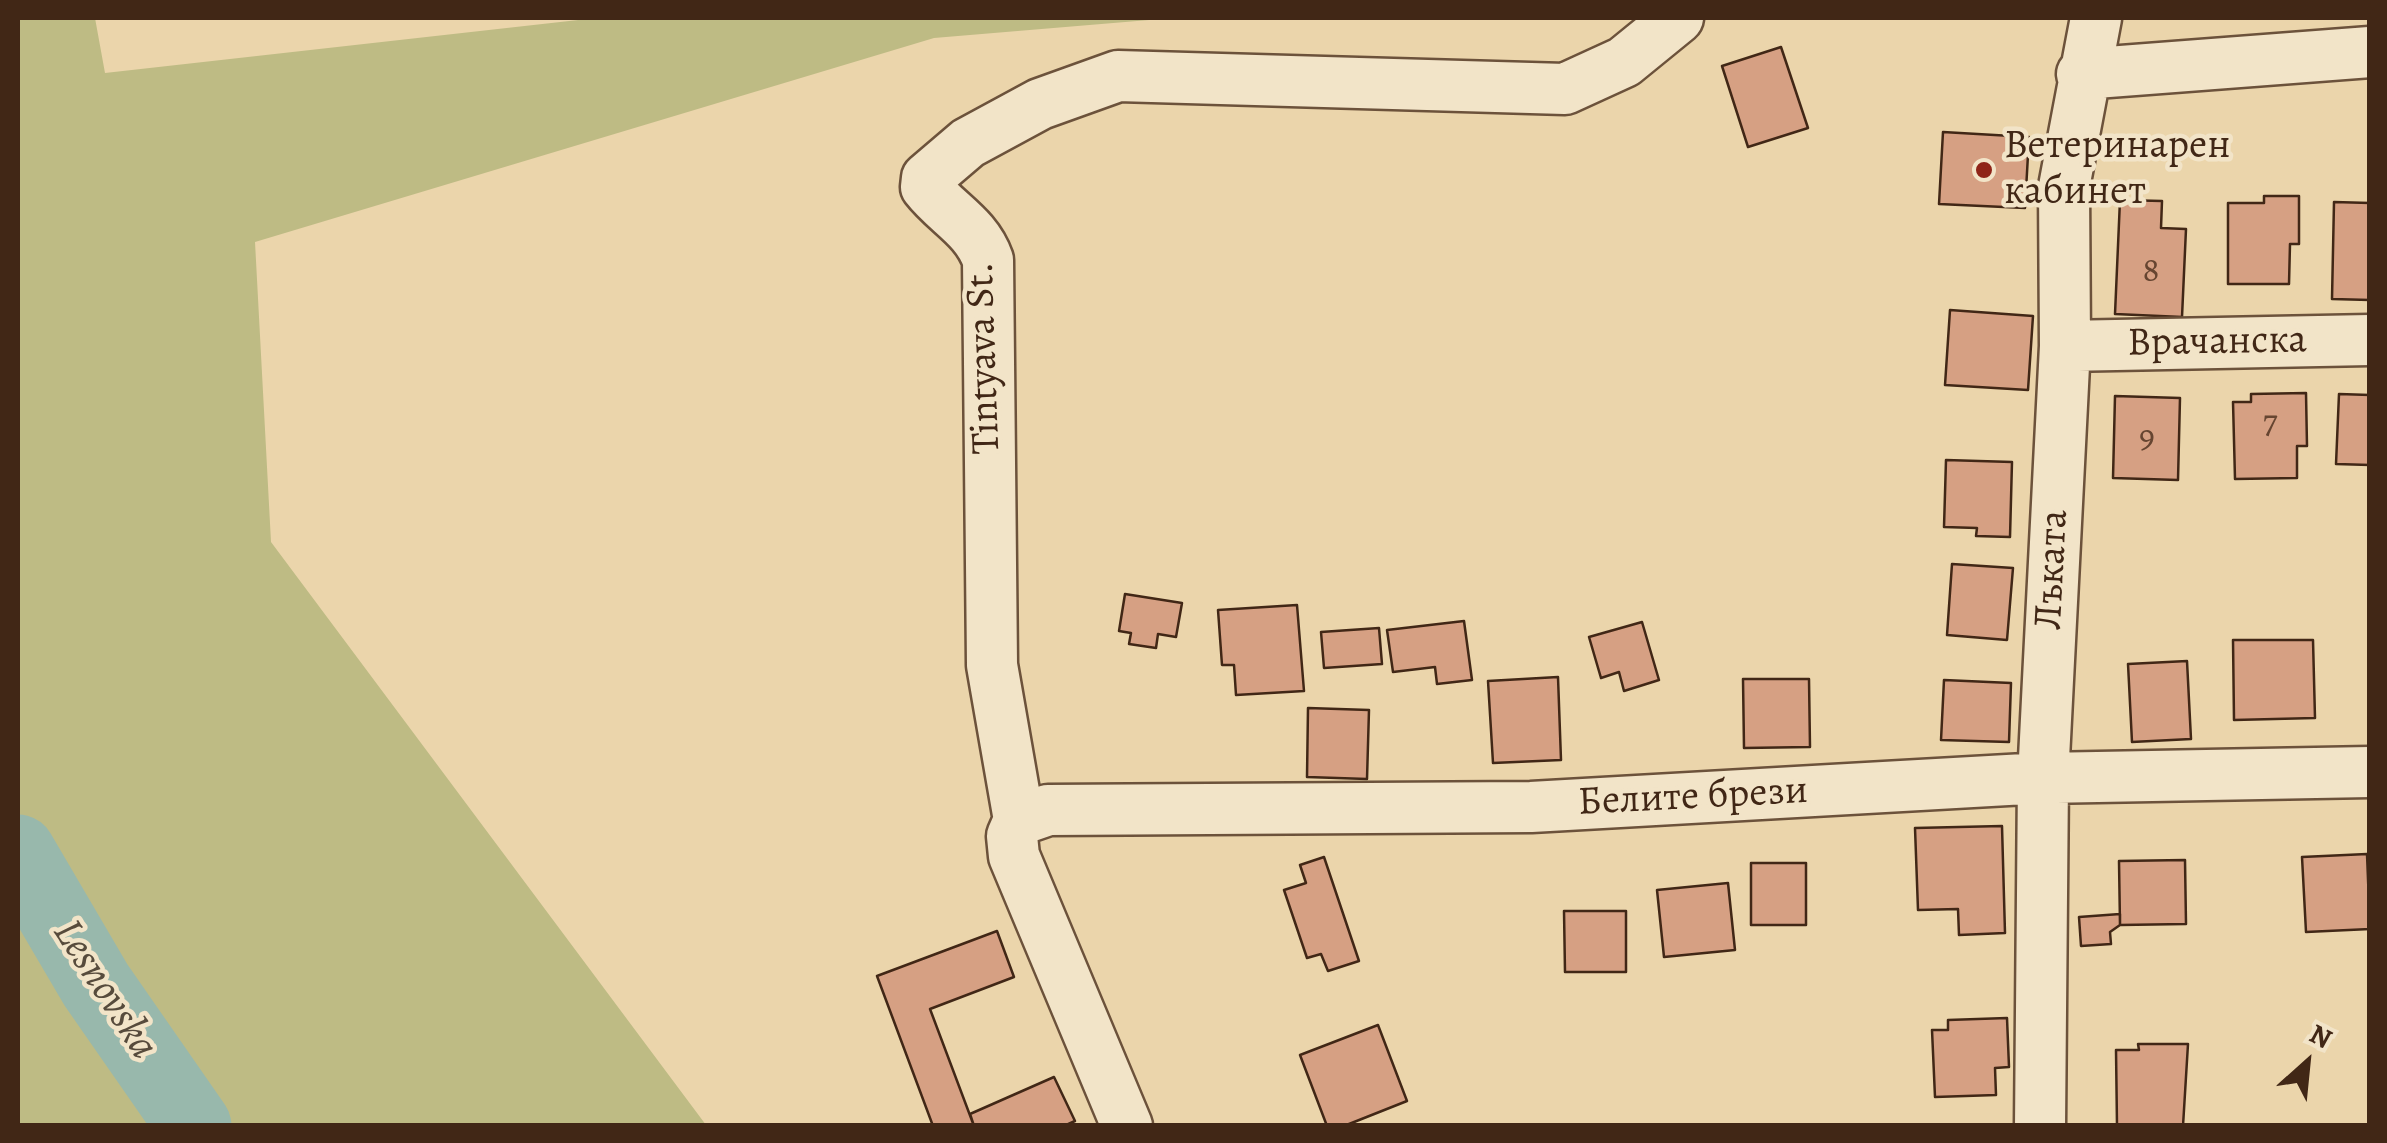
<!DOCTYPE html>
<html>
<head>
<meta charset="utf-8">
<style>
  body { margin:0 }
  #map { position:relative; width:2387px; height:1143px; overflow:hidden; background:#ebd5ab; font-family:Alegreya,serif }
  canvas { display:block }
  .frame { position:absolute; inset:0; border:20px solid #412716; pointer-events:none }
  .north { position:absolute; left:2257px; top:1013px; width:100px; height:100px; -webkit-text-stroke:8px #f2e4c8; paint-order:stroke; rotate:27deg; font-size:28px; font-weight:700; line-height:40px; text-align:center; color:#412716 }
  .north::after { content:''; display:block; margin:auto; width:35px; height:45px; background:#412716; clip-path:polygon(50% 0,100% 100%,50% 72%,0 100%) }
</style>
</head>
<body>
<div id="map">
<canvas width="2387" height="1143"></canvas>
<div class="frame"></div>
<div class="north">N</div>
</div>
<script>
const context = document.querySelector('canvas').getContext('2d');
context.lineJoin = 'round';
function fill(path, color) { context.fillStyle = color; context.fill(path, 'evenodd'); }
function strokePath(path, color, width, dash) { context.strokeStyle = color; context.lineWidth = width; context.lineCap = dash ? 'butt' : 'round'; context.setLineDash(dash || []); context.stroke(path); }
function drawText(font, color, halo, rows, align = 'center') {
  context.font = font + ' Alegreya,serif'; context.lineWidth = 9; context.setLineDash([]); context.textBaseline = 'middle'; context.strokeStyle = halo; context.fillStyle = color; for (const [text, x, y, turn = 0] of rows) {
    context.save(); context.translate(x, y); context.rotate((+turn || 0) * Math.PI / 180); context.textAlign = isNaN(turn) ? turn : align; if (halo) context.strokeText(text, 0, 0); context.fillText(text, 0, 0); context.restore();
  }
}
fill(new Path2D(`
  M18,18H95L105,73L596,18H1173L934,38L255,242L271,542L706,1125H18Z`), '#bebb84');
strokePath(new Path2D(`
  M18,852L96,985L194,1126`), '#98b8ac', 75);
const building = new Path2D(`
  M1781,47L1808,128L1748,147L1722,66Z
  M1943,132L2029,137L2025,208L1939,204Z
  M2264,196H2299V244H2290L2289,284H2228V203H2264Z
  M2120,200L2162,201L2161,228L2186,229L2182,317L2115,314Z
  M2334,202L2370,203V300L2332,299Z
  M1950,310L2033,316L2028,390L1945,385Z
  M2306,393L2307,446H2297V478L2235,479L2233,402H2251V394Z
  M2339,394L2370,395V465L2336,464Z
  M2115,396L2180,398L2178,480L2113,478Z
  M1946,460L2012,462L2010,537L1976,536L1977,528L1944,527Z
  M1952,564L2013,568L2007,640L1947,635Z
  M1125,594L1182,603L1176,637L1158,634L1156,648L1129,644L1131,633L1119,631Z
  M1297,605L1304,691L1236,695L1234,665H1222L1218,610Z
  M1464,621L1472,680L1437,684L1435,667L1393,672L1387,630Z
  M1642,622L1659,680L1624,691L1619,672L1601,678L1589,637Z
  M1379,628L1382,664L1324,668L1321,632Z
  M2233,640H2313L2315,718L2234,720Z
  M2187,661L2191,739L2132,742L2128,664Z
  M1558,677L1561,760L1493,763L1488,681Z
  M1743,679H1809L1810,747L1744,748Z
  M1944,680L2011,683L2009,742L1941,740Z
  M1308,708L1369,710L1367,779L1307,777Z
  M2002,826L2005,933L1959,935L1958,909L1918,910L1915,828Z
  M2367,854L2370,929L2306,932L2302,857Z
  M1324,857L1359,961L1328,971L1321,954L1307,958L1284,890L1306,883L1300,865Z
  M2185,860L2186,924L2120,925L2119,861Z
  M1751,863H1806V925H1751Z
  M1728,883L1735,950L1664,957L1657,890Z
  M1564,911H1626V972H1565Z
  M2120,914V925L2110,932L2111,944L2081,946L2079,917Z
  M997,931L1014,977L930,1009L974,1126H933L877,976Z
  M2007,1018L2009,1067L1995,1068L1996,1095L1935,1097L1932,1030H1948V1020Z
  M1378,1025L1407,1101L1344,1126H1327L1300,1055Z
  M2138,1044H2188L2183,1126H2117L2116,1050H2139Z
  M1054,1077L1075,1121L1064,1126H974L970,1114Z`);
fill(building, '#d6a083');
strokePath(building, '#412716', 2.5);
const minor = new Path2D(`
  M2082,74L2370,52
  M2065,346L2370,340
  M1019,820L992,665L988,260C976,226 947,214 926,187L927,178L968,143L1040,104L1118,76L1565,89L1624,62L1678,18
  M1019,820L1048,810L1531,807L2043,778L2370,772
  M1019,820L1012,836L1014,856L1127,1126
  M2040,1126L2043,778L2065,346L2064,187L2096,18`);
strokePath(minor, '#6c523b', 55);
strokePath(minor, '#f2e4c8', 50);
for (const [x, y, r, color] of [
  [1984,170,10,"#8f2418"]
]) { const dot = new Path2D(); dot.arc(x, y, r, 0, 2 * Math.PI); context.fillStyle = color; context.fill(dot); strokePath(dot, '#f2e4c8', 4); }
drawText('35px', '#664531', null, [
  ["8",2151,272],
  ["7",2270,424],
  ["9",2147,438]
]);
drawText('40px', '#412716', '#f2e4c8', [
  ["Ветеринарен",2004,147],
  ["кабинет",2004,193]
], 'left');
drawText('40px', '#412716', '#f2e4c8', [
  ["Врачанска",2217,343,-1],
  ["Tintyava St.",985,358,-92],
  ["Лъката",2053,570,-87],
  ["Белите брези",1693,798,-3]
]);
drawText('italic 42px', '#574b3c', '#f2e4c8', [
  ["Lesnovska",104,990,57]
]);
</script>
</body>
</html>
